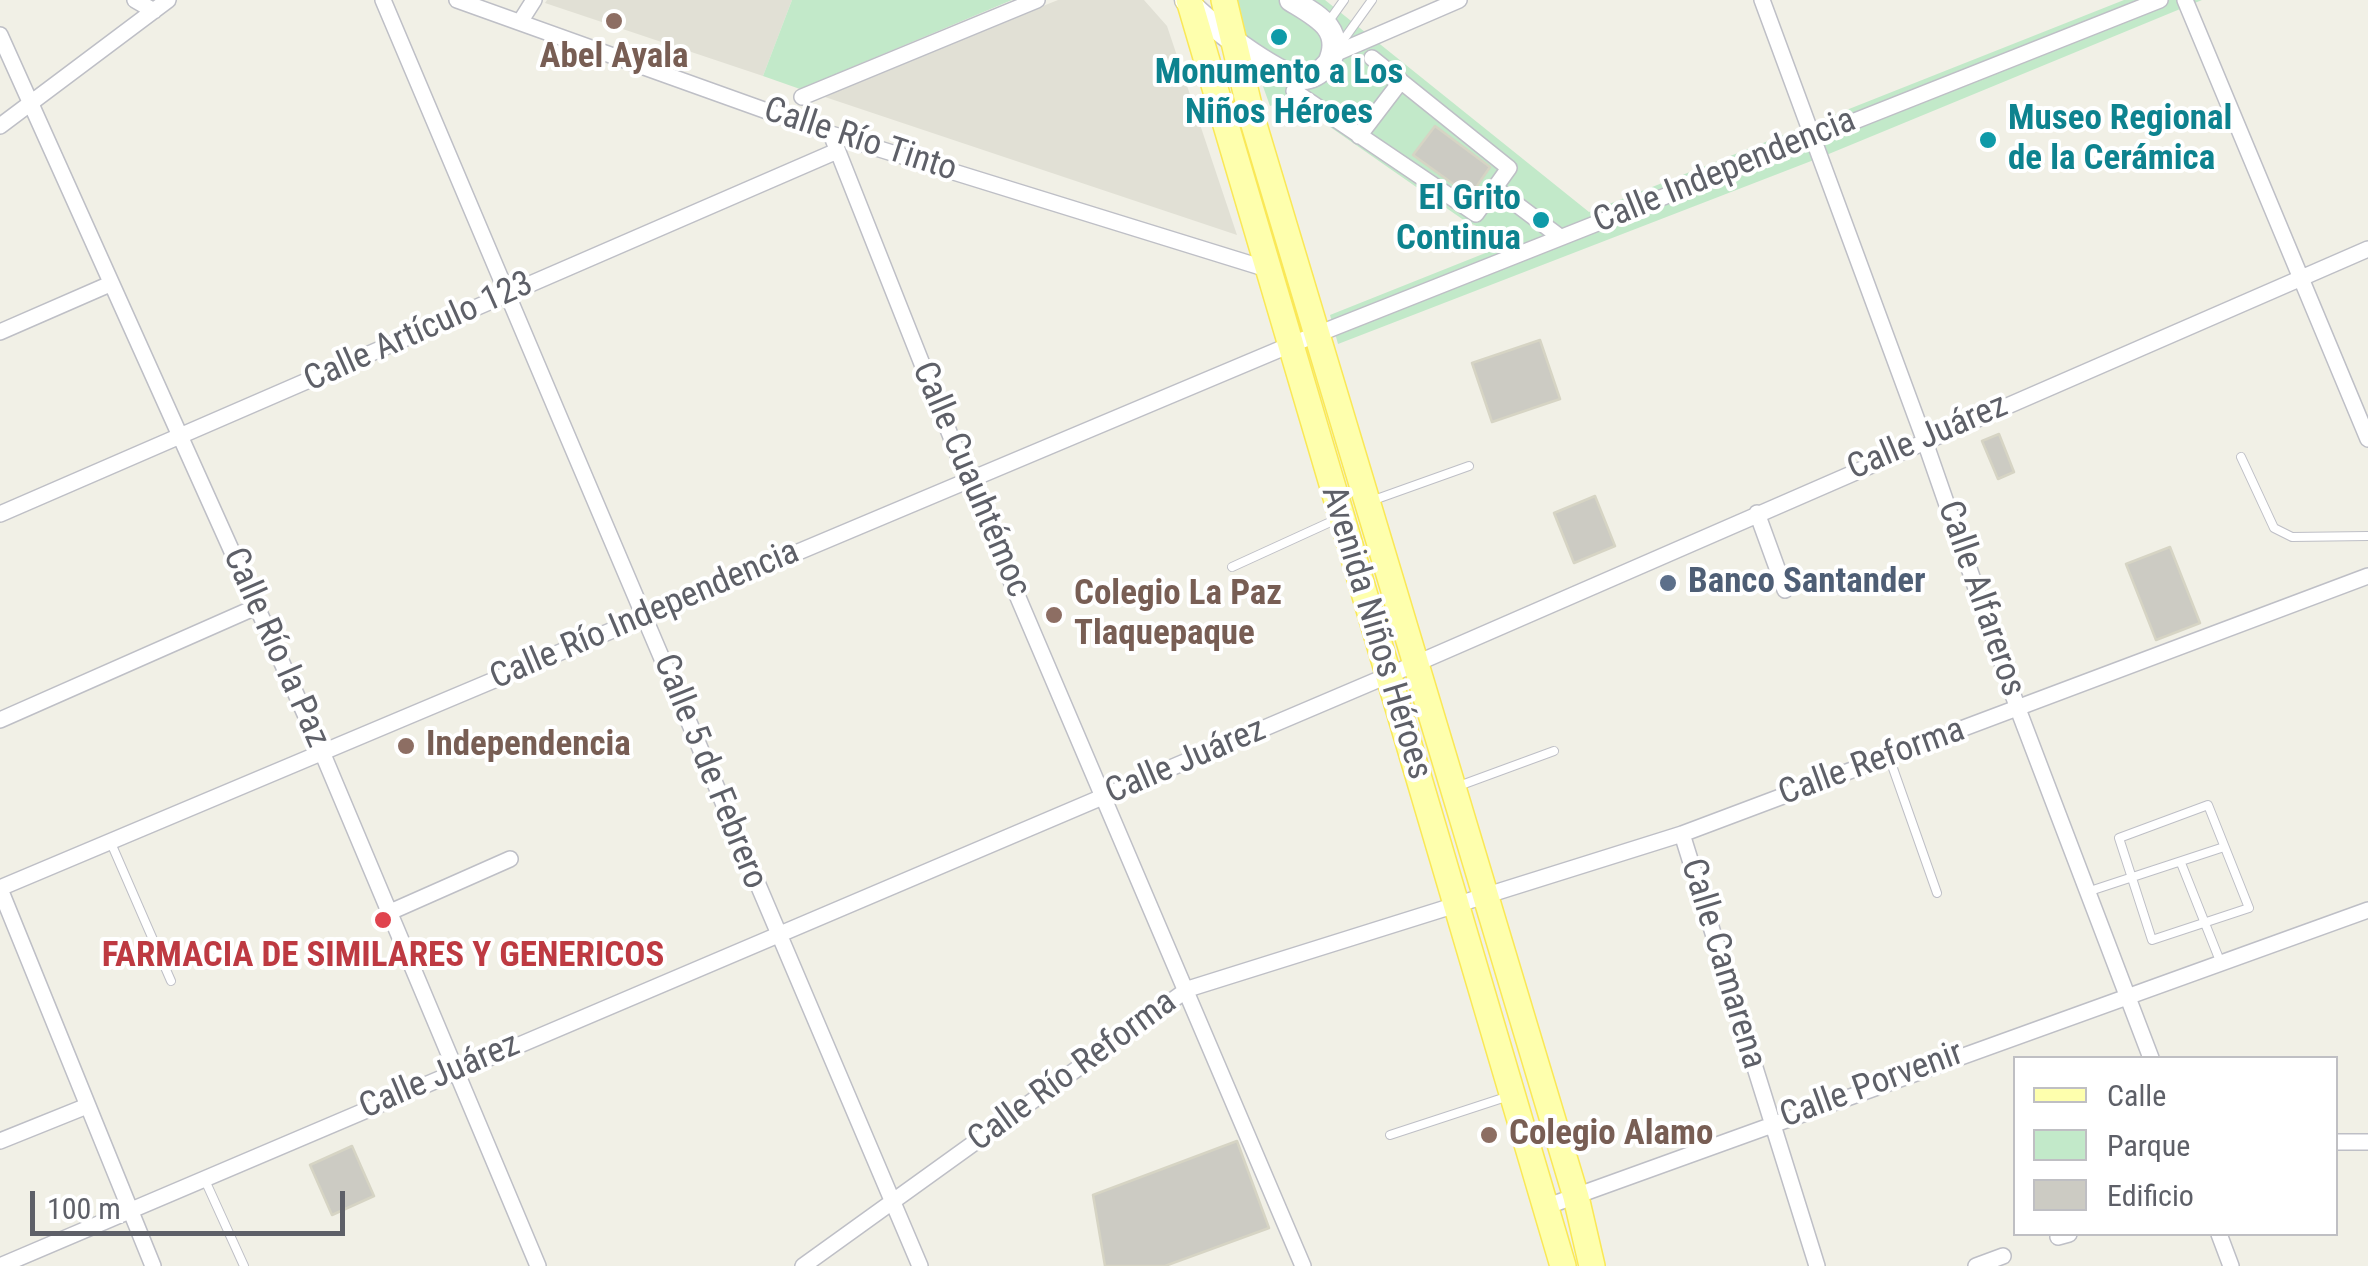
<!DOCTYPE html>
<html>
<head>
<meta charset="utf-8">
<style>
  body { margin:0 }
  #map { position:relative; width:2368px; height:1266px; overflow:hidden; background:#f1f0e6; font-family:"Roboto Condensed",sans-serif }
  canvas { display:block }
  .legend { position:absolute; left:2013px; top:1056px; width:325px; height:180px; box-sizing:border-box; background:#fff; border:2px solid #bfbfc3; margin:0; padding:12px 18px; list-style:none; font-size:30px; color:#5e6068 }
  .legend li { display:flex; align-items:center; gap:20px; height:50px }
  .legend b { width:50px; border:2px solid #bfbfc3 }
  .scale { position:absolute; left:30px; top:1191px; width:315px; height:45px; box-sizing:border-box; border:5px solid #5e6068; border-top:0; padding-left:12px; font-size:30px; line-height:35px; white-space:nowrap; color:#5e6068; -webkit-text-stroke:8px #fff; paint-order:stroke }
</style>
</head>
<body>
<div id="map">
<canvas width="2368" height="1266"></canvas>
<ul class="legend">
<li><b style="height:12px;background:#feffad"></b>Calle</li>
<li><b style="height:28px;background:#c2e9c9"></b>Parque</li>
<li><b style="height:28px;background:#cccbc3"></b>Edificio</li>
</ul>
<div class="scale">100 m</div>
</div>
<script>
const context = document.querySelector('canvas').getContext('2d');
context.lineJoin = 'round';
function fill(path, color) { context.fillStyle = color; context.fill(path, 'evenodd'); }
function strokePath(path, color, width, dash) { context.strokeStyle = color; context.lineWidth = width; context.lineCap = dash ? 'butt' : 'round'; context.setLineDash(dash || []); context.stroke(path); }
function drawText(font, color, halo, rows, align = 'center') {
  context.font = font + ' "Roboto Condensed",sans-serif'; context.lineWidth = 8; context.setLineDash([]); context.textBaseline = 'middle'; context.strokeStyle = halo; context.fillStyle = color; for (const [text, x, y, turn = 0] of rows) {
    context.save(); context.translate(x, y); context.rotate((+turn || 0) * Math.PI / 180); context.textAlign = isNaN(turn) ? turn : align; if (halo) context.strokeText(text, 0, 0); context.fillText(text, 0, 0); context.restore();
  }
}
fill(new Path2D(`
  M547,0H792L763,76L545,3Z
  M1058,0H1144L1167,26L1237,235L819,95Z`), '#e1e0d5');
fill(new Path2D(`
  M792,0H1012L800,89L763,76Z
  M1238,0H1325L1589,212L2124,0H2202L1819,158L1338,344L1330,315L1513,242L1465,221L1290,99L1270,106L1239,19Z`), '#c2e9c9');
const building = new Path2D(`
  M1435,126L1490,167L1470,196L1413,155Z
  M1540,340L1560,399L1492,422L1472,363Z
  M1999,434L2014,472L1998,479L1982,441Z
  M1595,496L1615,546L1574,563L1554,513Z
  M2170,547L2200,623L2156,640L2126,564Z
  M1237,1141L1269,1228L1165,1266H1105L1093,1195Z
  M352,1146L374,1196L332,1215L310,1165Z`);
fill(building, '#cccbc3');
strokePath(building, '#d6d4c4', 2.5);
const lane = new Path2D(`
  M1329,21L1344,0
  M1339,46L1372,0
  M2241,457L2274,528L2292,537L2368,536
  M1371,501L1469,466
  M1232,567L1337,519
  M1889,757L1937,893
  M1456,787L1554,751
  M2208,805L2249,908L2152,940L2119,838Z
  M111,843L171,981
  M2181,863L2220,961
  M2087,892L2224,847
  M1390,1135L1509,1096
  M204,1178L244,1266`);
const street = new Path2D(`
  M135,0L154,11
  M383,0C562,422 739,845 920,1266
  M457,0L831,134L1267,269
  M1762,0L1924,439L2018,709L2151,1058
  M2185,0L2368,439
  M520,22L534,0
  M0,35L322,752L538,1266
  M1334,54L1459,0
  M1294,91L1476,214L1509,168L1372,58
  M802,97L1037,0
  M0,126L168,0
  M831,134L968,480L1303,1266
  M1359,136L1401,81
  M1495,188L1560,237
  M0,332L110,284
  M1757,513L1785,590
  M0,514L837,151
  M0,720L256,607
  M1682,834L1817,1266
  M0,888L1290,345L2160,0
  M0,889L153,1266
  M388,913L510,859
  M0,1141L87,1106
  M2336,1142H2368
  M1548,1206L2368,910
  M2219,1234L2231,1266
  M2058,1237L2069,1234
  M0,1266L1415,664L2368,249
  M803,1266L1188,989L1682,834L2368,576
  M1976,1266L2003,1256`);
const secondary = new Path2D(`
  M1186,0C1202,19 1279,79 1303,78C1314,78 1322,71 1329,63C1345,29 1317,16 1291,0`);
const primary = new Path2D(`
  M1189,0L1563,1266
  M1224,0L1252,118L1576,1197L1592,1266`);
strokePath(lane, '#bebfc6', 10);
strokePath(street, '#bebfc6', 18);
strokePath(secondary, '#bfc0c8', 25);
strokePath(primary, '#fae857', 28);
strokePath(lane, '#fff', 8);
strokePath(street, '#fff', 15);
strokePath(secondary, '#fff', 22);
strokePath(primary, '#feffad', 25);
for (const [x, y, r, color] of [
  [614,21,10,"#8d6e63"],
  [1279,37,10,"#0f9aa8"],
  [1988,140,10,"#0f9aa8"],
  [1541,220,10,"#0f9aa8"],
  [1668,583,10,"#5c6f8a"],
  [1054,615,10,"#8d6e63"],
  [406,746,10,"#8d6e63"],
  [383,920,10,"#e0444e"],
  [1489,1135,10,"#8d6e63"]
]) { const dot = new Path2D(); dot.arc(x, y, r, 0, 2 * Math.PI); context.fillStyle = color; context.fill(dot); strokePath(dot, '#fff', 4); }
drawText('bold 35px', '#785e54', '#fff', [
  ["Abel Ayala",614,58,"center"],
  ["Colegio La Paz",1074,595],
  ["Tlaquepaque",1074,635],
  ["Independencia",426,746],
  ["Colegio Alamo",1509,1135]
], 'left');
drawText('bold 35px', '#0d838f', '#fff', [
  ["Monumento a Los",1279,74],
  ["Niños Héroes",1279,114],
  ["Museo Regional",2008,120,"left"],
  ["de la Cerámica",2008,160,"left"],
  ["El Grito",1521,200,"right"],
  ["Continua",1521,240,"right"]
]);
drawText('35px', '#5e6068', '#fff', [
  ["Calle Río Tinto",860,141,18],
  ["Calle Independencia",1725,172,-22],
  ["Calle Artículo 123",419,333,-24],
  ["Calle Juárez",1928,438,-23],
  ["Calle Cuauhtémoc",970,480,67],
  ["Calle Alfareros",1980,599,71],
  ["Calle Río Independencia",645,616,-23],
  ["Avenida Niños Héroes",1375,633,73],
  ["Calle Río la Paz",275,648,66],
  ["Calle Juárez",1186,762,-23],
  ["Calle Reforma",1872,763,-20],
  ["Calle 5 de Febrero",709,772,68],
  ["Calle Camarena",1722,964,73],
  ["Calle Río Reforma",1073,1072,-36],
  ["Calle Juárez",440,1077,-23],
  ["Calle Porvenir",1872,1086,-20]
]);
drawText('bold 35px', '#4e5e75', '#fff', [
  ["Banco Santander",1688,583]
], 'left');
drawText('bold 35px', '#be3a42', '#fff', [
  ["FARMACIA DE SIMILARES Y GENERICOS",383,957]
]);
</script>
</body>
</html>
